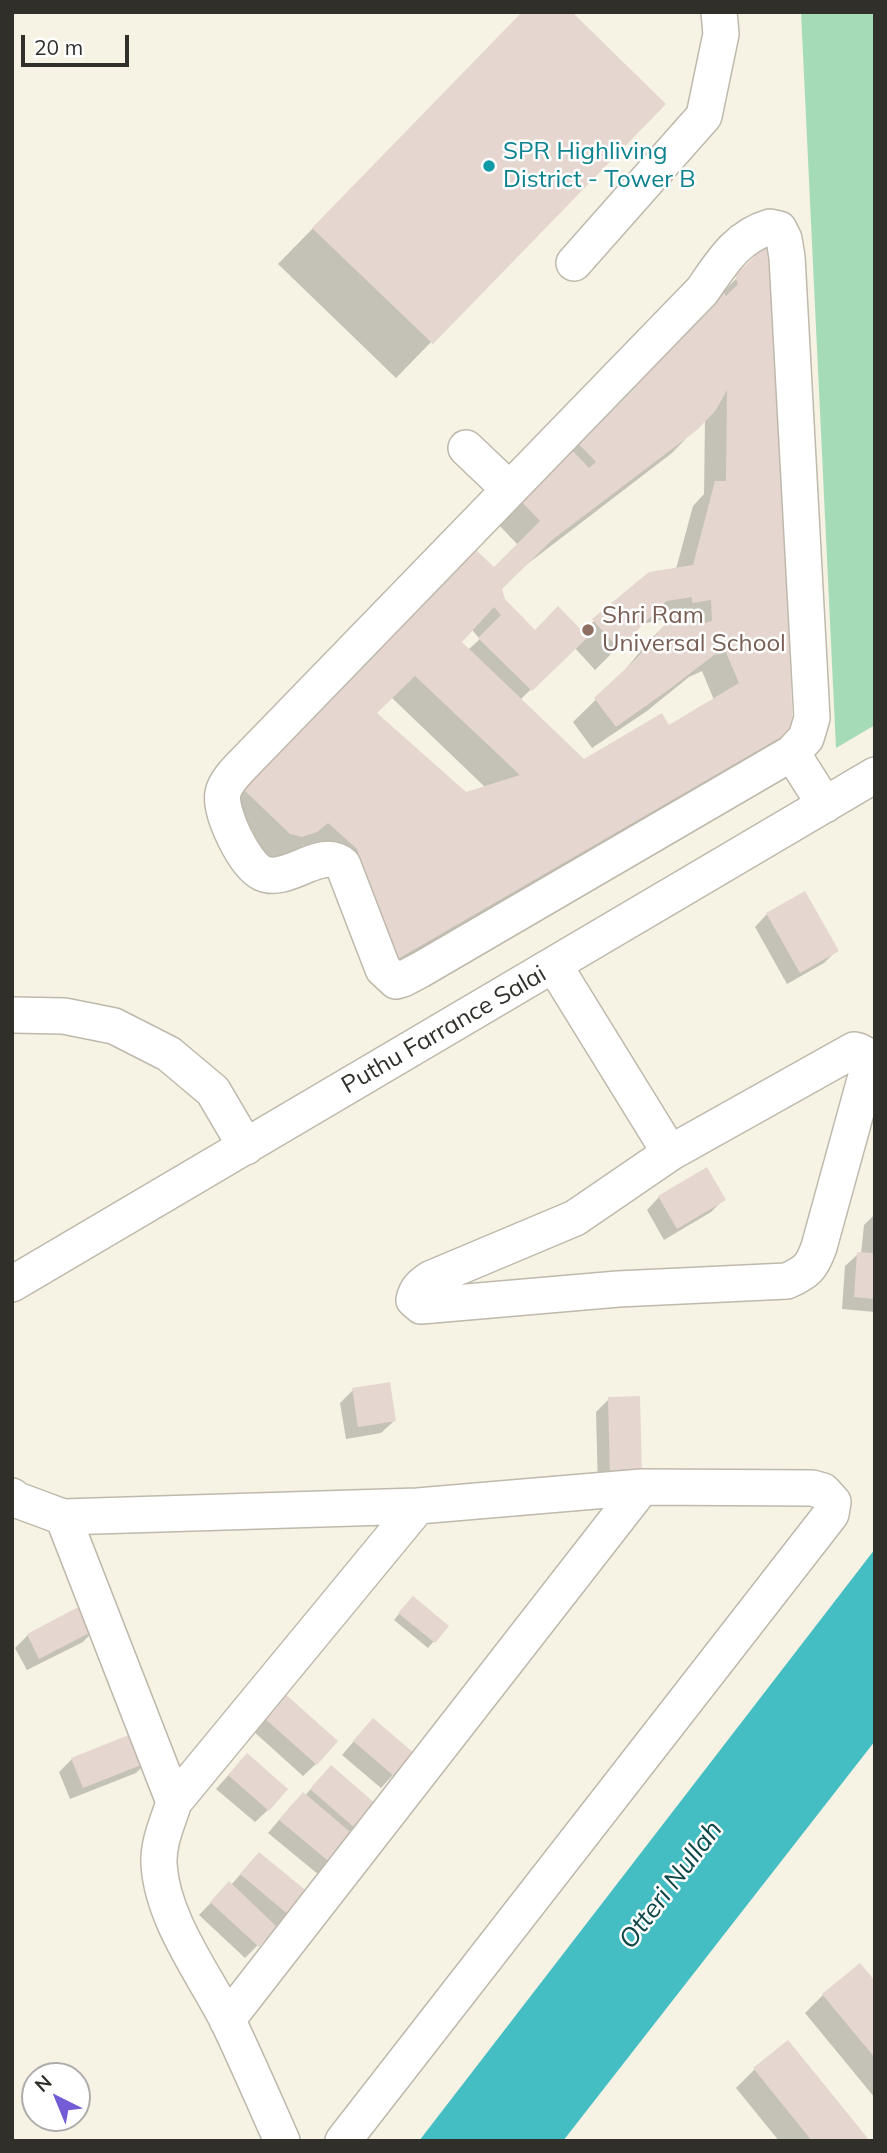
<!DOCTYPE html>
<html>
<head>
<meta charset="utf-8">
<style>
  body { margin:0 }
  #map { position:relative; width:887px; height:2153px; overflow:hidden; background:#f6f2e4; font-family:Mulish,sans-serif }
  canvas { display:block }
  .frame { position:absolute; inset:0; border:14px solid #312f2a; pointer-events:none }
  .north { position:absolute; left:21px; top:2062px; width:70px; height:70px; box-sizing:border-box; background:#fff; border:2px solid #adacaa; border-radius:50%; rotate:317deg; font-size:19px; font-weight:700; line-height:28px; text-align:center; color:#312f2a }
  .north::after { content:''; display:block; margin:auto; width:24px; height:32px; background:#745cd6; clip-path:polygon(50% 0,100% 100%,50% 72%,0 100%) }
  .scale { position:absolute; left:21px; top:35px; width:108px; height:32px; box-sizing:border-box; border:4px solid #312f2a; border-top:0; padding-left:9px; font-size:21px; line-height:24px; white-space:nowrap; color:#312f2a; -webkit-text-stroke:5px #fff; paint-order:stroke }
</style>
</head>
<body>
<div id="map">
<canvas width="887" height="2153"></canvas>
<div class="frame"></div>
<div class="north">N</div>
<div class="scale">20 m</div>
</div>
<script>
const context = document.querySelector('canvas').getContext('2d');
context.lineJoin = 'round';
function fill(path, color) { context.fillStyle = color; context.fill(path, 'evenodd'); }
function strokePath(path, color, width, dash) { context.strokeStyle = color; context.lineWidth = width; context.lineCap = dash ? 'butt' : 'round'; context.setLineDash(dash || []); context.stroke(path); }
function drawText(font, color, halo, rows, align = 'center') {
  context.font = font + ' Mulish,sans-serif'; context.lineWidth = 5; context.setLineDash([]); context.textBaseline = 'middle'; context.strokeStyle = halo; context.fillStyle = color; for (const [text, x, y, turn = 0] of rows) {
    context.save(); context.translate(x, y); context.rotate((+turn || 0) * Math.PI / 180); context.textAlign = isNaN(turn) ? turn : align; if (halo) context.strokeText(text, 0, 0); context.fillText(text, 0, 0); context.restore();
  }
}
fill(new Path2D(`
  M801,12H875V725L836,748Z`), '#a5dcb7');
fill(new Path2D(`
  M875,1549V1741L563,2141H419Z`), '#44bdc3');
fill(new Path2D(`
  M524,12L663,104L396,378L278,264Z
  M771,243L791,729L768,752L373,981L335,872L304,845L293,855L278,859L267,856L220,812L451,573L494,569L518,545L497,523ZM705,419L704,494L693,506L676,569L650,574L581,632L535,633L504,600L500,588L513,575L672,453ZM672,618L648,642L620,676L573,722L592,748L647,711L689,677L702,671L714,700L668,727L584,761L520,700L574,647L595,670L641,624ZM471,629L480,639L468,650L459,642ZM391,697L486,788L466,794L375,713Z
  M767,914L837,950L824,963L787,984L755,927Z
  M659,1197L724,1199L711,1212L664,1240L647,1210Z
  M875,1214V1312L842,1309L845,1266L858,1254H861L864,1225Z
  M353,1390L394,1421L381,1433L346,1439L340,1403Z
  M609,1399L640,1475L598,1489L596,1412Z
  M407,1604L447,1626L428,1648L394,1620Z
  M95,1629L83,1642L27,1670L15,1648L28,1635Z
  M272,1708L316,1764L303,1776L252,1730Z
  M361,1733L393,1775L381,1788L342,1755Z
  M72,1759L149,1760L136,1773L70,1799L59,1772Z
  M235,1768L268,1810L255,1822L216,1789Z
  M318,1780L382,1811L319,1875L268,1833L290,1807L303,1794L305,1796Z
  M259,1854L289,1914L245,1958L199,1915L229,1884L230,1886Z
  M875,1984V2098L805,2013L823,1995Z
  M787,2042L868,2141H779L736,2088L754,2070Z`), '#0003');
fill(new Path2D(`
  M522,12H572L666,104L433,344L312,228Z
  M772,239L793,730L396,960L357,849L328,823L317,832L302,837L290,834L242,788L474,548L494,567L540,521L519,499L570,448L589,468L596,462L576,441L722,290L726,296L738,284L735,276ZM727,390L726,481H715L693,565L649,572L592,619L619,649L666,601L692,597V603L711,600L712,621L697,625L693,613L671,617L637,658L594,698L616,727L671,688L714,655L725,650L739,683L669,725L662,713L584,759L462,642L494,607L501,615L478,638L532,691L588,637L558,606L535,630L505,599L502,589L552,540L697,430L716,410ZM415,676L520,775L466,792L377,713Z
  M805,891L839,951L800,973L766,913Z
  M707,1167L726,1200L677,1229L658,1196Z
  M857,1252L875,1253V1299L854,1297Z
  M390,1382L396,1421L358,1427L352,1388Z
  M640,1396L642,1476L610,1477L608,1397Z
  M413,1596L449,1626L435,1643L398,1613Z
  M84,1604L97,1629L39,1659L27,1634Z
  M284,1693L338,1741L317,1765L263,1717Z
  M373,1718L415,1754L395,1777L353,1741Z
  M139,1731L151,1761L83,1788L71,1758Z
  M247,1753L288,1789L269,1811L228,1775Z
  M331,1765L384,1811L363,1835L310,1789Z
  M303,1792L356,1837L332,1864L279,1820Z
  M259,1852L309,1893L290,1916L240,1874Z
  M229,1881L277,1927L259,1947L210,1902Z
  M860,1963L875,1981V2058L822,1994Z
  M788,2040L870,2141H812L753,2068Z`), '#e6d6d0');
const minor = new Path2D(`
  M770,227L779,229L784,239L787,257L812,718L806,738L792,753L420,970L403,979L396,981L383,969L343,865C322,845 287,885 262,873C244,864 219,812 223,793C226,779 242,766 252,755L702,291C721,264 736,237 770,227Z
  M574,263L704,116L721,34L719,12
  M466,448L509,489
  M792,753L825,805
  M554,965L670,1153
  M12,1015L64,1016L114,1026L169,1054L213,1091L246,1147
  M854,1050C864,1052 866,1055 869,1065L819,1247C812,1267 807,1272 787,1281L618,1289L421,1306L414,1300C416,1290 421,1285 430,1279L575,1218L670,1153Z
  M12,1284L875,775
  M12,1496L17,1500L63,1517L174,1802C168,1822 158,1842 159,1864C162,1918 202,1971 227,2019C246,2059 264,2100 282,2141
  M63,1517L418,1506L642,1487L812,1488L823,1491L833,1502L831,1514L343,2141
  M174,1802L418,1506
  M227,2020L642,1487`);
strokePath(minor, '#beb9ac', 38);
strokePath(minor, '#fff', 35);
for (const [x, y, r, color] of [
  [489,166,7,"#0f9aa8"],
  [588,630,7,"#8d6e63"]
]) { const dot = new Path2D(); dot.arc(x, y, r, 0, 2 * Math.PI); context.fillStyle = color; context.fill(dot); strokePath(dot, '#fff', 2.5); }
drawText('24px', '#0d838f', '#fff', [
  ["SPR Highliving",503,152],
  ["District - Tower B",503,180]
], 'left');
drawText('24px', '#785e54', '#fff', [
  ["Shri Ram",602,616],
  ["Universal School",602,644]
], 'left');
drawText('24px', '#312f2a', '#fff', [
  ["Puthu Farrance Salai",444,1030,-30]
]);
drawText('italic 26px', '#0e4547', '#fff', [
  ["Otteri Nullah",671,1885,-53]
]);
</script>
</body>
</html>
